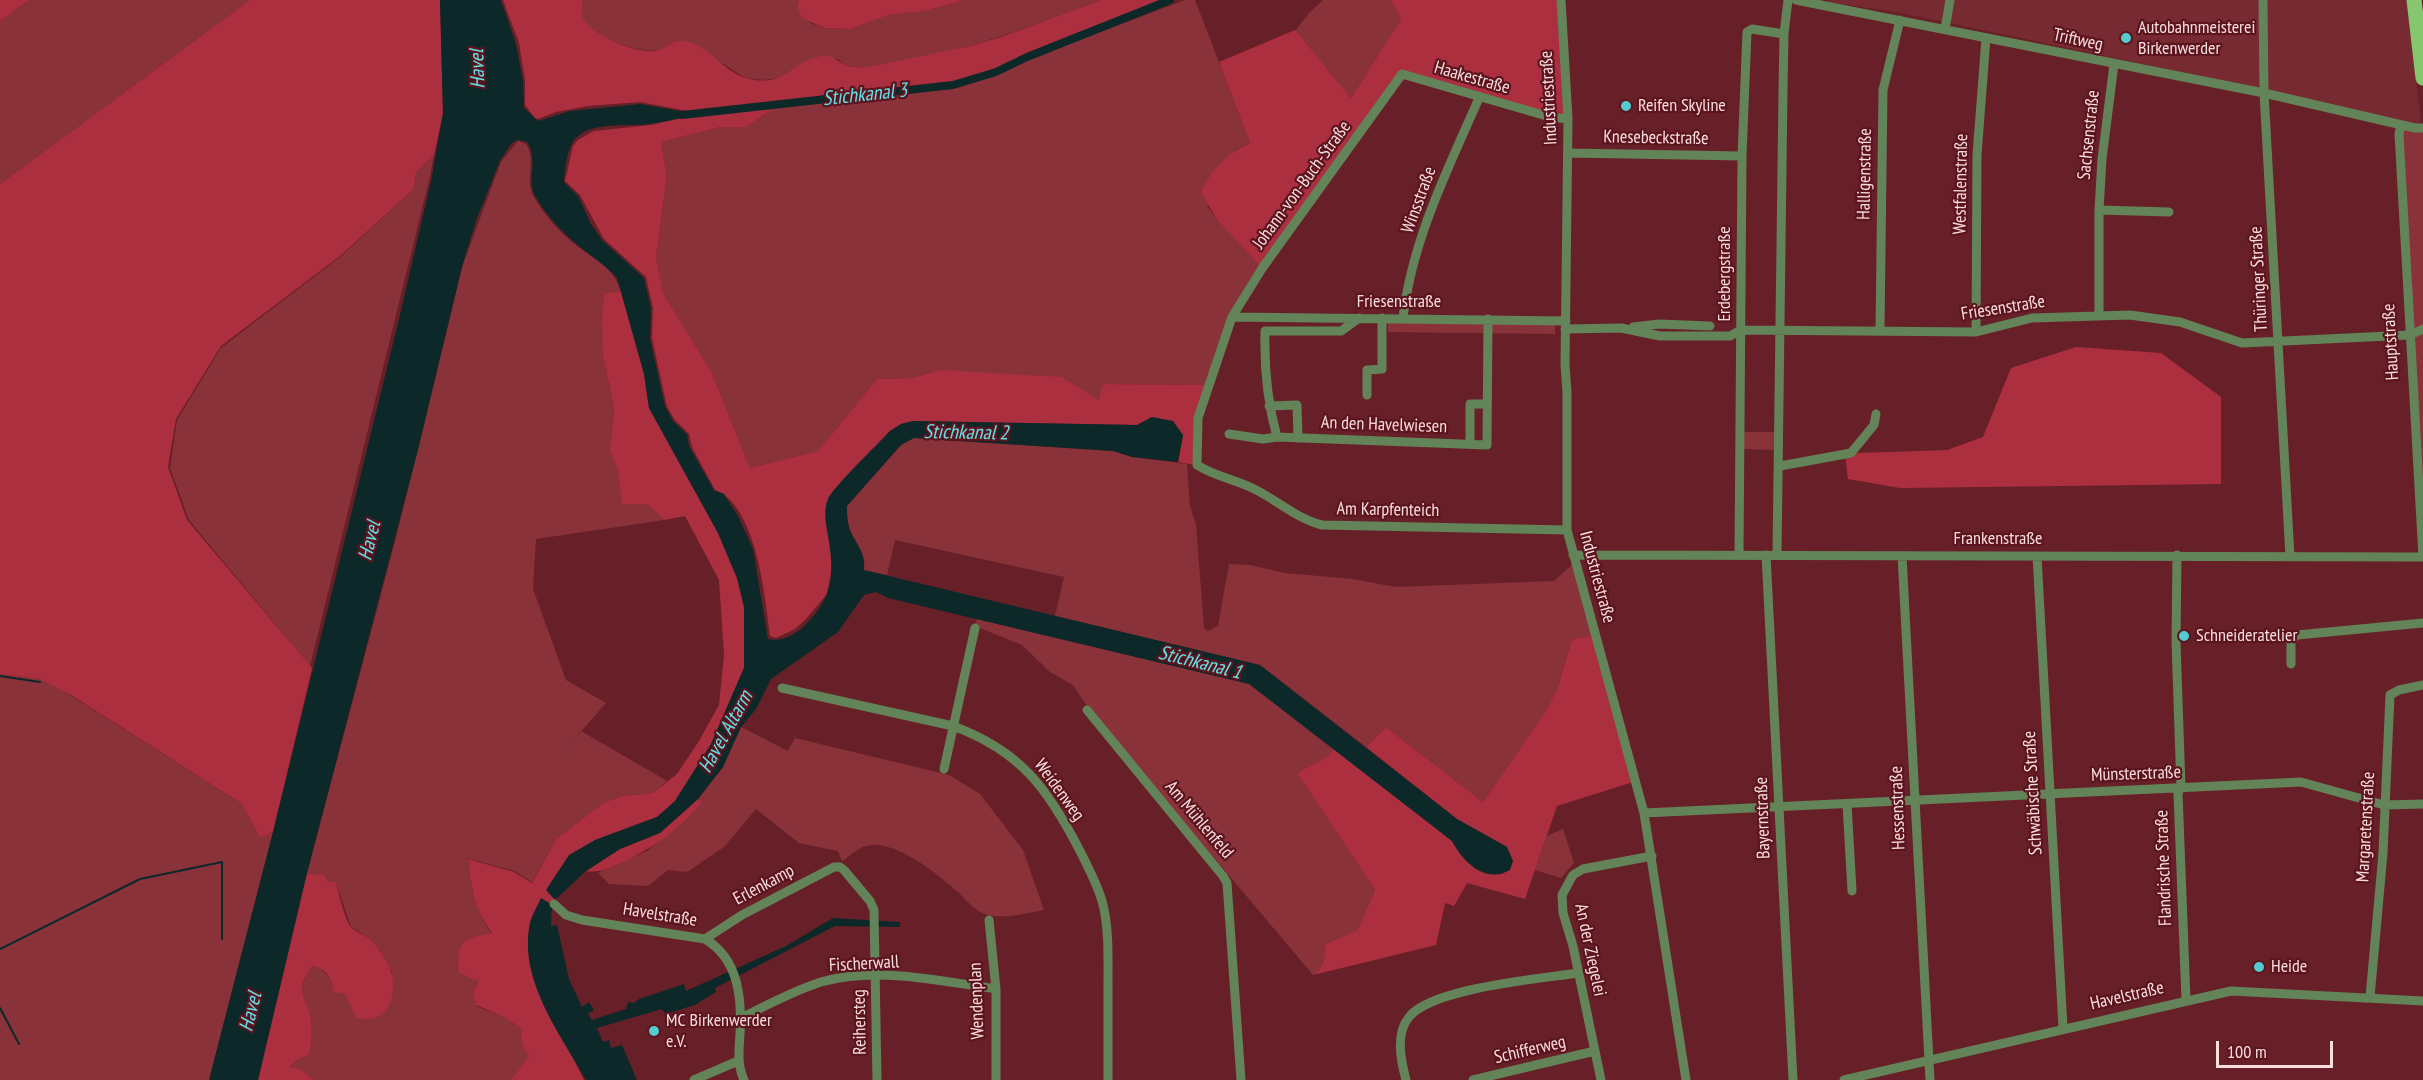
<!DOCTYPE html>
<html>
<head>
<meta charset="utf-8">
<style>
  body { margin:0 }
  #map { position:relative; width:2423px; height:1080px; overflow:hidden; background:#682028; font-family:"PT Sans Narrow",sans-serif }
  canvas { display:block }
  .scale { position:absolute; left:2216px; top:1041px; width:117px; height:27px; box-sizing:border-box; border:3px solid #fadede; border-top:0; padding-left:8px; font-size:18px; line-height:21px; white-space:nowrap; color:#fadede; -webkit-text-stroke:4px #5c141e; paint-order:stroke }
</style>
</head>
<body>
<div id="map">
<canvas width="2423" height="1080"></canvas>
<div class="scale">100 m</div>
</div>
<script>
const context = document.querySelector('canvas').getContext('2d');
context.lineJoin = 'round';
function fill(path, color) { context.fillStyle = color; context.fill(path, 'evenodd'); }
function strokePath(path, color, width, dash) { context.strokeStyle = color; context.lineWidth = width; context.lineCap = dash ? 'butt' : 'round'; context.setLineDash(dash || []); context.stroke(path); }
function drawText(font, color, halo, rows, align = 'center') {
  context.font = font + ' "PT Sans Narrow",sans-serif'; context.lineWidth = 4.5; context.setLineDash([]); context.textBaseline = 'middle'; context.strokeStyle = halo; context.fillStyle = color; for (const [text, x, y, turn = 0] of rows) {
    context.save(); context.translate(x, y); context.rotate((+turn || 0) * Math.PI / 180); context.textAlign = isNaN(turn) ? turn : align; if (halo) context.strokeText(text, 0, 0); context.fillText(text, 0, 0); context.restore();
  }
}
fill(new Path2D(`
  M1828,0H2408L2421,125L2262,89L1902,13L1828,2Z`), '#772a31');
fill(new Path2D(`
  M29,0H250L0,184V21Z
  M583,0H799L797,6L810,23L824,28L841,29L888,15L925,11L965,0H1101C1022,29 943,61 858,68L845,65L838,59H812L781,78L764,80L745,78L719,61L660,50C642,54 591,38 583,19C581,13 582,6 583,0Z
  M1185,0H1195L1250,143L1236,150L1207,206L1217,220L1260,266L1229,317L1207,385L1103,384L1100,400L940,370L912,378L877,379L818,451L750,468L712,373L663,293L656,260L667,176L661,142L720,127H746L776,107L954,88L997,75L1027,60Z
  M1323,0H1391L1401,19L1351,98L1295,31L1310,12Z
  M2395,120L2422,125L2423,135V328L2407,334Z
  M518,141L526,144C537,161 524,181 534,197C543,214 559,231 573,243C593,259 612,265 621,291L605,293L603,356L614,408L610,450L618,471L623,504L649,505L664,520L536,539L533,589L566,680L606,703L556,760L581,731L667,781L653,793L622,796L603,803L556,839L532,882L515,871L462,857L468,859C472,891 473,906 492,934L479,981L476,1006L504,1017L521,1028L523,1044L529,1056L511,1080H314L300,1069L290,1068L297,1060L309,1055C311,1043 313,1033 311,1021C306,995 294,995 312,966L320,968L332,980L392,973L381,951L366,936L351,927L336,882H328L324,875L307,873L396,538L462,267L501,162Z
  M434,155L429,180L310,666L189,520L170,468L177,420L221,348L340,257L414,189L416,172Z
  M1388,320L1555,323V334L1388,332Z
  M2423,330V553L2411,335Z
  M1743,432H1776L1775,450L1743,449Z
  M914,438L1113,451L1132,457L1187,464L1190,506L1196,525L1204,628L1208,631L1218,626L1229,564L1250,565L1285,573L1352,579L1396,587L1554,581L1574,563L1594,636L1572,639L1558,687L1546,711L1483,802L1386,727L1366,747L1260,665L1055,616L1064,577L895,540L887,575L864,570C866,552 856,545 850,530C847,522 847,514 847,506L901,445Z
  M977,619L1250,684L1335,748L1325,758L1297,773L1375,890L1357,932L1325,944C1325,956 1324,969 1313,975L1089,709L1073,685L1050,672L1022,645L975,626Z
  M0,674L40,679L59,688L242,804L260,838L273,832L209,1080H0Z
  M741,727L788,751L795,738L949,775L980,794L1023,850L1044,910C1027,913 1005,919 988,915C977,913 967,901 959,893C939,875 895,838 866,846C858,848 849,857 842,861L838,851L799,843L756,809L724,847L687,872L668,870L648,886L609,884L598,873L647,851L701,802L698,799L723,767Z
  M1563,829L1574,863L1561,878L1535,870L1547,836Z`), '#8a323a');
fill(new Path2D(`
  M0,0H29L0,21Z
  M250,0H440L443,113L434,155L416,172L414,189L340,256L221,346L176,419L168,467L187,520L312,668L273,832L260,838L242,804L71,695L40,679L0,674V184Z
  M503,0H583C582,6 581,12 583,18C589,35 638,54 655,51C666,49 670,40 684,41C709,44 723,72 746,78C787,89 790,61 822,56C832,54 838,62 846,65C855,69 865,67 874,66L970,46L1001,37L1101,0H1163L1025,55L997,69L933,87L693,112L640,102L588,106L556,112L538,119L535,118L525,105V80L519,43Z
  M799,0H965L925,11L888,15L849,29L824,28L802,18L797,6Z
  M1391,0H1557L1564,114L1550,113L1398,75L1260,266L1217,220L1201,192C1214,167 1224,156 1250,143L1219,62L1295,30L1351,98L1401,19Z
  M776,107L746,127H720L661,142L667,176L656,259L663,293L712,373L750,468L818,451L877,379L912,378L940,370L1061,377L1099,400L1103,384L1207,385L1195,465L1178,462L1183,436L1152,417L1137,425L913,421L901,424L890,431L828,498L832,566L827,594L805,620L795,629L776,638L770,636C765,597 757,506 715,490L692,447L689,434L675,420L667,407L652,338L653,308L646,277L604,239L580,195L565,181L573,146L578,140L594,131L651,125L695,115Z
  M621,291L644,374L649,408L718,533L737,578L744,606V668L711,744L675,801L657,817L595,840L552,905L541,898C537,906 532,915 530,924C520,982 561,1030 584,1080H511L529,1056L522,1044L521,1028L504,1017L476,1005L473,993L479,981L459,973C456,942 463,938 492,933C473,906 472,891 468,859L514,872L532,883L556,839L603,803L622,796L653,793L677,774L699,741L719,705L724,655L719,580L685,516L664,520L649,505L622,504L618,471L610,450L614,408L603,356L602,317L605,293Z
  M2076,347L2161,353L2221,397V484L1900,488L1848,479L1845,455L1859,453L1947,450L1983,437L2011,368Z
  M1594,636L1633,782L1557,806L1525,899L1467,883L1454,906L1445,903L1436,945L1313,975C1324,969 1325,956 1325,944L1357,931L1375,890L1297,773L1325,758L1335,748L1452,841L1455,846C1469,859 1481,877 1503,874L1507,847L1457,819L1366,747L1386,727L1483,802L1546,711L1558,687L1572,639Z
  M698,799L702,802C679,830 653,848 621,863C608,869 600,873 586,871L620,849L660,833Z
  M307,873L324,875L328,882H336C339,893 344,918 351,927C354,931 362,934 367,937C386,952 402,984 388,1007C380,1020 369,1020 356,1018L346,994L334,992C332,978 326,968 312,966C293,995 307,995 311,1021C313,1033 311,1044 309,1055L297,1060L290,1067L300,1069L314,1080H258Z`), '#ac2f3f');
fill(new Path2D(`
  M440,0H501L516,44L523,81L524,108L538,121L570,111L640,104L692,113V115C678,119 664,122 650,124C629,127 594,121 577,137C567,146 565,169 564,182L578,196L591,224L602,240L644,278L651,309L650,339L665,406L673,421L687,434L689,446L714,490L724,494L738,516L753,549L768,639C781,642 792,636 802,628C833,599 835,576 828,536C826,524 823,511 828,499C832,488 879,443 890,431L901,424L913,421L1137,425L1152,417L1173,421L1183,435L1178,462L1132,457L1113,451L914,438L901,445L847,506C847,514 847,522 850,530C856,545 866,552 864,570L1260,665L1457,819L1507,847L1513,861L1510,870C1485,884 1463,862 1452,841L1249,684L888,598L876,592L864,595L838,632L771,679L756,709L741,727L723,767L698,799L660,833L620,849L586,871L555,900L546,890L569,855L595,840L657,817L675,801L711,744L744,668V607L737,578L718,533L649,408L644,374L617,278C606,266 594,258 581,248C564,234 546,216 535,196C526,179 539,161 527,142L517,140L511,144L500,161L476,221L462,267L418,450L307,873L258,1080H209L273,832L399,319L431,181L443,113Z
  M541,898L552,905L551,926L557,925L569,979L582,1007L589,1002L594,1010L588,1014L592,1020L626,1009L628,1002L634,1003L639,999L684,984L686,991L786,946L833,918L900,922V927L835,926L715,988L716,992L695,1005L665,1014L662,1009L597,1028L603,1042L609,1040L611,1048L622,1045L637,1080H586C560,1033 518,980 530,923C532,915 538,906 541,898Z`), '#0d2829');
strokePath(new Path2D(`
  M0,676L40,682
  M0,949L140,879L222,862V939
  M0,1008L19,1044`), '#0d2829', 2);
strokePath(new Path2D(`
  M682,115L953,85L996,72L1027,57L1170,0`), '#0d2829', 8);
strokePath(new Path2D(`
  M1561,0L1568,119L1565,365L1567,392V530L1644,813L1686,1080
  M1796,0L2264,93L2415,128H2423
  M2263,0L2264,93L2290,557
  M1945,29L1950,0
  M2401,125L2399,134L2423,557
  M1568,153L1742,156
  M2099,210L2169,212
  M2099,316V210L2102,159L2114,64
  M1232,317L1566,321
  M1359,318L1341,331H1265C1264,368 1267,401 1277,437L1487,445L1488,319
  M1403,318C1412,240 1448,169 1479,98
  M1633,327L1659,324L1710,326
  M1565,329L1621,328L1660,336H1730L1741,330L1976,332L2032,318L2130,315L2180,322L2242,343L2410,335L2423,329
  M1880,330L1883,90L1900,20
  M1976,332L1977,155L1986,38
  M1367,395V370L1382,369V318
  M1269,406L1297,405L1298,438
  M1229,434L1263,439L1277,437
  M1470,444V404H1487
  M1780,466L1851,453L1874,425L1876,414
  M1567,530L1322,525C1297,519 1276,499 1252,488C1234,479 1214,476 1197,465L1198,418L1232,317L1263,267L1402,74L1550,117L1568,119
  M1573,555L2423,557
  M1739,555L1742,156L1747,32L1752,29L1784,34
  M1766,555L1793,1080
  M1777,555L1783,90L1784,34L1788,0
  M2177,555L2176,642L2181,788L2178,793L2186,1000
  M1902,556L1930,1080
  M2037,556L2063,1028
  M2291,664V641L2297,635L2423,623
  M782,688L953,726C1021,751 1048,789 1080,851C1088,867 1097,884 1102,901C1109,926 1108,954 1108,979C1108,1013 1108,1046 1108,1080
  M1087,710L1223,876L1227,883L1241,1080
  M944,769L975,628
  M1847,804L1852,891
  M1644,813L2301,782L2384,805L2423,804
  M554,904L566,915L582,920L705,939C739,959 742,999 740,1034C739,1050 737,1065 744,1080
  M989,920L996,989V1080
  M705,939L742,915L834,867H840L844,870L870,901L874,910L877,1080
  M2370,997L2383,853L2390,695L2399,690L2423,685
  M741,1018C767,1005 793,991 821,982C877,966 940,981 996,989
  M694,1080L738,1061
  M1406,1080C1401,1061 1395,1034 1409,1017C1432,988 1539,979 1578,973
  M1473,1080L1595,1051
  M1601,1080L1573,946L1563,913L1562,895L1573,875L1583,869L1652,856
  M1844,1080L2231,991L2423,1001`), '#638359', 9);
strokePath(new Path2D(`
  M2414,0L2423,78`), '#85c66f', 15);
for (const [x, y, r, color] of [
  [2126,38,6,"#52ccd0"],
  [1626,106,6,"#52ccd0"],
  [2184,636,6,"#52ccd0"],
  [2259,967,6,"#52ccd0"],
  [654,1031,6,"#52ccd0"]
]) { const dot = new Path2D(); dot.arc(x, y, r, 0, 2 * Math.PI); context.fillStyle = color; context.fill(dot); strokePath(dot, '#5c141e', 2); }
drawText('18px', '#fadede', '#5c141e', [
  ["Autobahnmeisterei",2138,28],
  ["Birkenwerder",2138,49],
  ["Reifen Skyline",1638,106],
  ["Schneideratelier",2196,636],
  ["Heide",2271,967],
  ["MC Birkenwerder",666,1021],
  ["e.V.",666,1042]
], 'left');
drawText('18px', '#fadede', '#5c141e', [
  ["Triftweg",2078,40,12],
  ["Haakestraße",1472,78,16],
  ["Industriestraße",1549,98,-93],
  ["Sachsenstraße",2089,135,-84],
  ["Knesebeckstraße",1656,138,1],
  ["Halligenstraße",1865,174,-89],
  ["Westfalenstraße",1961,184,-89],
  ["Johann-von-Buch-Straße",1302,185,-54],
  ["Winsstraße",1419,200,-70],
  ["Erdebergstraße",1725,274,-90],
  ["Thüringer Straße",2259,279,-93],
  ["Friesenstraße",1399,302],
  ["Friesenstraße",2003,308,-9],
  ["Hauptstraße",2391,342,-93],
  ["An den Havelwiesen",1384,425,2],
  ["Am Karpfenteich",1388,510,1],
  ["Frankenstraße",1998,539],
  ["Industriestraße",1597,577,75],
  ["Münsterstraße",2136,774,-2],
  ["Weidenweg",1059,790,54],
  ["Schwäbische Straße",2033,793,-93],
  ["Hessenstraße",1898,808,-92],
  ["Bayernstraße",1763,818,-92],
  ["Am Mühlenfeld",1199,820,50],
  ["Margaretenstraße",2366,827,-87],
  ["Flandrische Straße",2164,868,-92],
  ["Erlenkamp",764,885,-28],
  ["Havelstraße",660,915,9],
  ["An der Ziegelei",1590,950,78],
  ["Fischerwall",864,964,-3],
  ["Havelstraße",2127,996,-13],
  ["Wendenplan",977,1001,-92],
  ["Reihersteg",860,1022,-91],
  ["Schifferweg",1530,1050,-13]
]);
drawText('italic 20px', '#60e3e8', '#5c141e', [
  ["Havel",478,69,-92],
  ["Stichkanal 3",865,95,-6],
  ["Stichkanal 2",966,433,1],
  ["Havel",370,541,-76],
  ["Stichkanal 1",1200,663,14],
  ["Havel Altarm",726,732,-61],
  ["Havel",251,1012,-76]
]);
</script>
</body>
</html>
